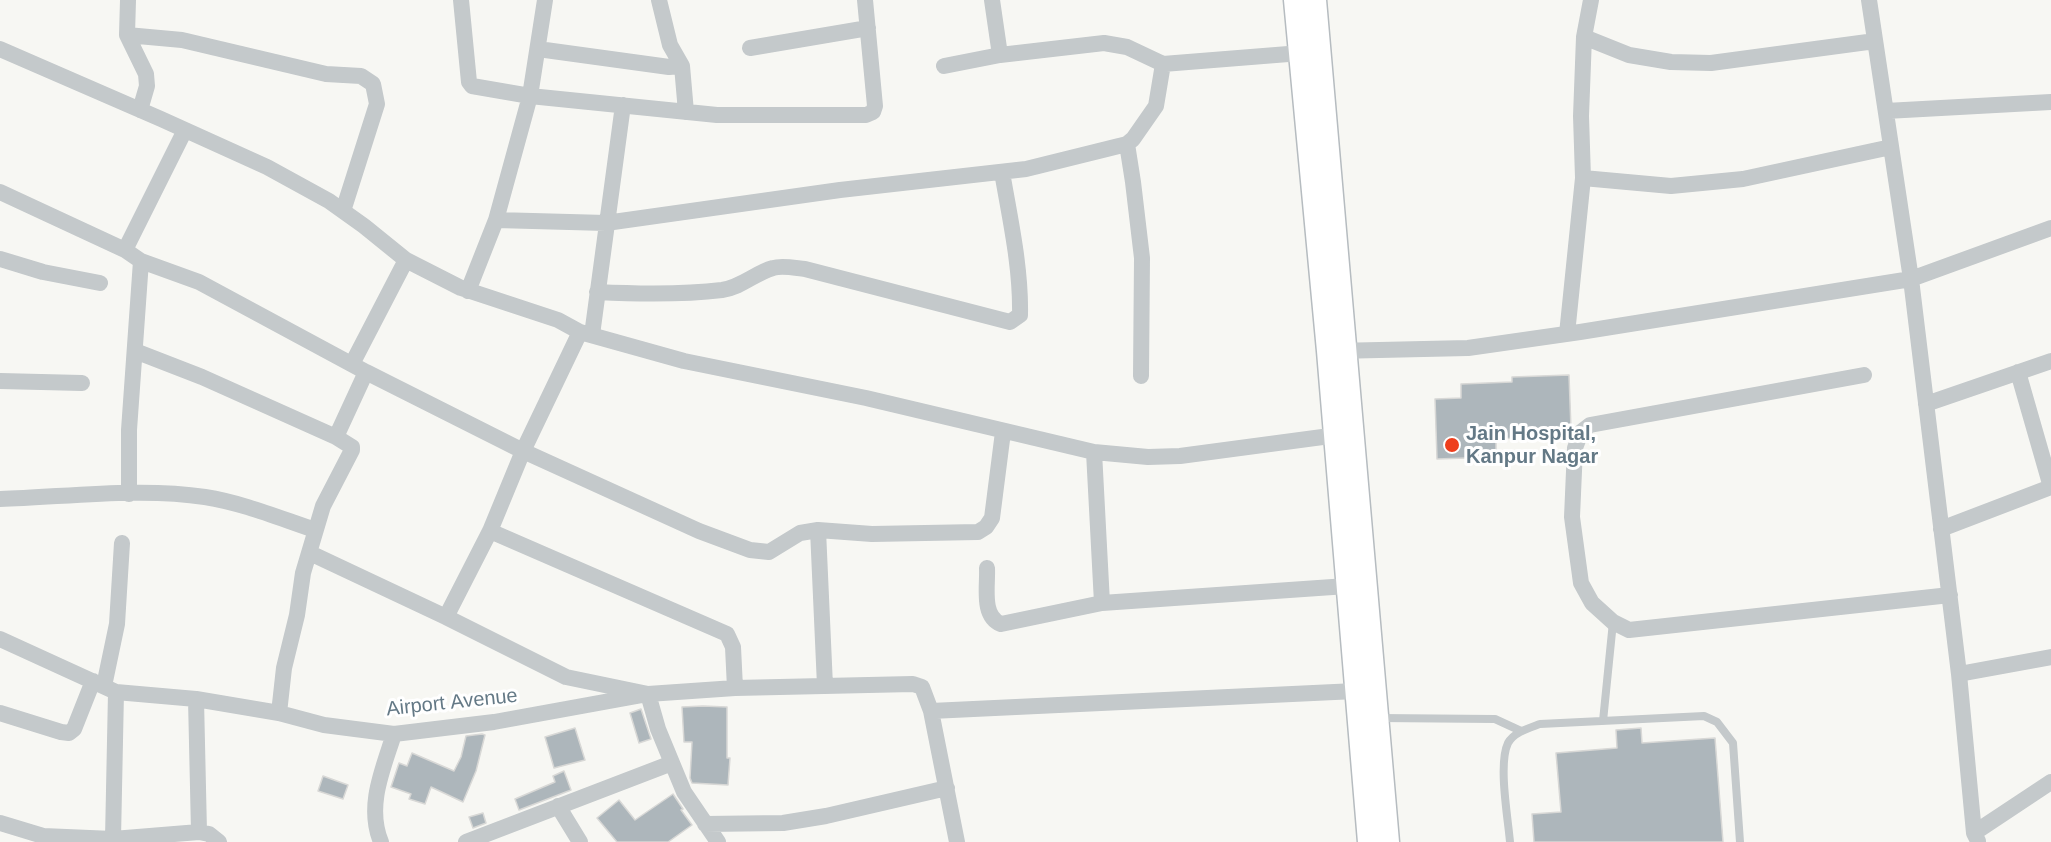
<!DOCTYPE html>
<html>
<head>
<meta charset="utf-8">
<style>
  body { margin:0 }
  canvas { display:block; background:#f7f7f3 }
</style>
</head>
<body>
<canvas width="2051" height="842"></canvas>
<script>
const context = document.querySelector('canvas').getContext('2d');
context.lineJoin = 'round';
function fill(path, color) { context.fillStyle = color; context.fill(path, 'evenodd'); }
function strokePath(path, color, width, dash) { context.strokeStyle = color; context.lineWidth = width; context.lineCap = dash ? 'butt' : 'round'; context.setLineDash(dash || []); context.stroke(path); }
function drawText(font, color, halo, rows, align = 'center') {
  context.font = font + ' Helvetica,sans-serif'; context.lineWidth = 6; context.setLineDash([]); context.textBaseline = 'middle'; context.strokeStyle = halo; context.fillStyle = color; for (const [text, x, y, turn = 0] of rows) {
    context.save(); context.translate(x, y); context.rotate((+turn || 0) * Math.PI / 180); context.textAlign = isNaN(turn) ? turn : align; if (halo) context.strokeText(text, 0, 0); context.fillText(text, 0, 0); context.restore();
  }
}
const building = new Path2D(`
  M1569,375L1571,429L1568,436L1496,439V457L1437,459L1435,399L1461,398V384L1512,382V377Z
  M703,706L727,707V758H730L728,785L692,783L690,778L692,742H684L682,707Z
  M641,709L651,739L639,743L630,713Z
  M575,728L585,760L554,768L545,737Z
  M1641,728L1642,743L1715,738L1723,842H1534L1532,814L1561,812L1556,753L1617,748L1616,730Z
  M482,734L485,735L476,771L463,802L431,787L425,804L409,799L411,794L391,787L399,763L407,766L412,753L454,771L461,757L466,736Z
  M564,771L571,790L519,810L515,799L555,782L553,776Z
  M323,776L348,785L343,799L318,791Z
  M673,794L683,809L681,810L692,825L668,842H617L597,818L619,800L635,820Z
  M483,813L486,823L473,828L469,817Z`);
fill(building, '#adb6bb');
strokePath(building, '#d8d8d6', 1.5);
const secondary = new Path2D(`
  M1295,0L1328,351L1369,842
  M1315,0L1388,842`);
strokePath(secondary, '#b6bcc0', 25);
strokePath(new Path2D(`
  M1378,718L1495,719L1521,731
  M1603,721L1613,622
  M1510,842C1508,818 1498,764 1508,743C1514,732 1529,728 1540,724L1704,716L1717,722L1733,743L1740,842`), '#c4c9cb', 8);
strokePath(new Path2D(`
  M128,0L127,35L146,74L147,86L140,110
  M461,0L469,82L472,86L530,96L717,115H866L873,112L875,106L865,0
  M659,0L670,45L682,66
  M992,0L1000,55
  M1591,0L1584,37L1581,116L1583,178L1671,186L1743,179L1891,147
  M1869,0L1911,279L1959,674L1974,833
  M127,35L182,40L326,74L361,76L373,84L377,104L343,211
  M1584,37L1629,55L1671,62L1711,63L1875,41
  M750,48L868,28
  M0,49L161,119L267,167L329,201L364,226L406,260L461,288L558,320L580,332L684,361L866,398L1094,452L1148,457L1180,456L1345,434
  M538,49L669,67L682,66L686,112
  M944,66L1000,55L1104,43L1127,47L1163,64L1301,53
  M1886,111L2051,102
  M185,130L125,250L141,261L199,282L366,372L523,451L699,531L750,550L769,552L800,533L818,530L872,534L978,532L986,527L992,518L1003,432
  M1127,144L1133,182L1142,258L1141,376
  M0,192L125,250
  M496,220L606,223L840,190L1026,169L1127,144L1133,139L1156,106L1163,64
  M0,259L43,272L100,283
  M468,291L496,220L530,96L545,0
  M597,292C638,294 681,295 722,290C742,287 755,273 773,268C782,265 795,268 805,269L1010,322L1020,315C1021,267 1010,219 1002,172
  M1567,334L1583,178
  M592,335L623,105
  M135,351L202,377L336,437L352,447V450L323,506L303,573L297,615L284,668L279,713
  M1335,351L1468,348L1580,332L1911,279L2051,228
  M352,364L406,260
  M1864,375L1590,425L1581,432L1575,448L1572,517L1581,583L1592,603L1613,622L1629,630L1950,595
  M0,381L82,383
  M1926,404L2051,361
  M336,437L366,372
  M1094,452L1102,603
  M129,494V430L141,261
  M0,499C66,497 141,487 205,497C243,503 279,518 315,530
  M1941,529L2051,487L2018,372
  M818,530L825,686
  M490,531L727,634L733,647L735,688
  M310,553L446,617L566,677L648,694L735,688L913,684L922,687L931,711L957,842
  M987,568C988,586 981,616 1001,624L1102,603L1347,586
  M446,617L490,531L523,451L580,332
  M0,639L116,692L196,699L279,713L324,725L394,734L494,722L648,694L658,729L684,792L718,842
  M1959,674L2051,657
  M104,686L117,624L122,543
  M196,699L199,832
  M931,711L1356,691
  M0,713L61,732L69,733L74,729L93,681
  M558,806L580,842
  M0,823L43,836L113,839L199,832L209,834L219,842
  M705,824L783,823L826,816L947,788
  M113,839L116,692
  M1978,841L1974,833L2051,782
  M381,842C366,806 383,769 394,734
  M466,842L672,763`), '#c4c9cb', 16);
strokePath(secondary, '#fff', 22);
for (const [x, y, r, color] of [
  [1452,445,8,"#ee3e1c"]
]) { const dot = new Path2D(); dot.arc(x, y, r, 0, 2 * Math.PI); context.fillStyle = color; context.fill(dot); strokePath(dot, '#fff', 2); }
drawText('bold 20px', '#647986', '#fff', [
  ["Jain Hospital,",1466,434],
  ["Kanpur Nagar",1466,457]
], 'left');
drawText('20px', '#647986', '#fff', [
  ["Airport Avenue",452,703,-6]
]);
</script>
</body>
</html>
